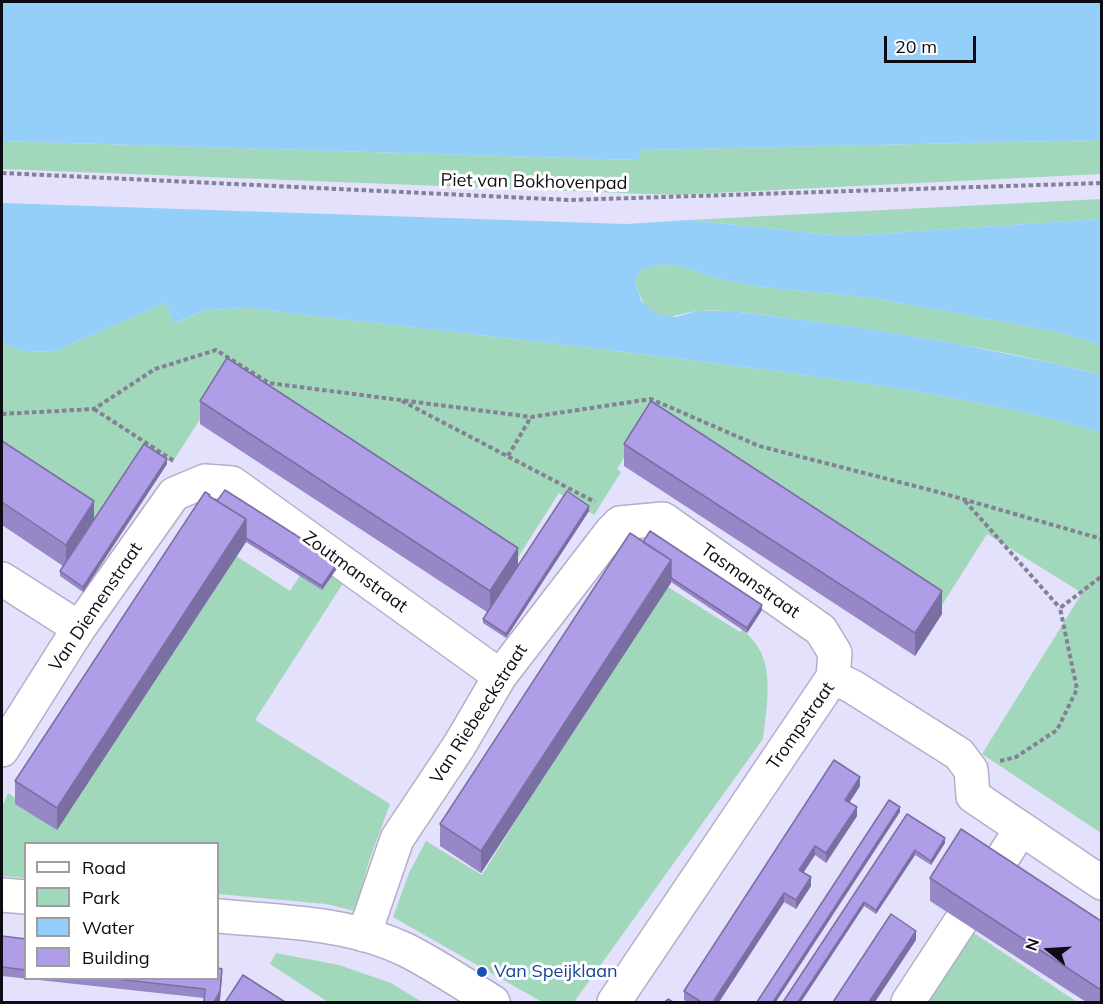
<!DOCTYPE html>
<html>
<head>
<meta charset="utf-8">
<style>
  body { margin:0 }
  #map { position:relative; width:1103px; height:1004px; overflow:hidden; background:#e4e1fc; font-family:Mulish,sans-serif }
  canvas { display:block }
  .frame { position:absolute; inset:0; border:3px solid #0d0c14; pointer-events:none }
  .legend { position:absolute; left:24px; top:842px; width:195px; height:138px; box-sizing:border-box; background:#fff; border:2px solid #9e9ea1; margin:0; padding:8px 10px; list-style:none; font-size:18px; color:#0d0c14 }
  .legend li { display:flex; align-items:center; gap:12px; height:30px }
  .legend b { width:30px; border:2px solid #9e9ea1 }
  .north { position:absolute; left:1019px; top:920px; width:60px; height:60px; -webkit-text-stroke:4px #fff; paint-order:stroke; rotate:288deg; font-size:16px; font-weight:700; line-height:24px; text-align:center; color:#0d0c14 }
  .north::after { content:''; display:block; margin:auto; width:21px; height:27px; background:#0d0c14; clip-path:polygon(50% 0,100% 100%,50% 72%,0 100%) }
  .scale { position:absolute; left:884px; top:36px; width:92px; height:27px; box-sizing:border-box; border:3px solid #0d0c14; border-top:0; padding-left:8px; font-size:18px; line-height:21px; white-space:nowrap; color:#0d0c14; -webkit-text-stroke:4px #fff; paint-order:stroke }
</style>
</head>
<body>
<div id="map">
<canvas width="1103" height="1004"></canvas>
<div class="frame"></div>
<ul class="legend">
<li><b style="height:8px;background:#fff"></b>Road</li>
<li><b style="height:16px;background:#a1d8bb"></b>Park</li>
<li><b style="height:16px;background:#94cffa"></b>Water</li>
<li><b style="height:16px;background:#b09de7"></b>Building</li>
</ul>
<div class="north">N</div>
<div class="scale">20 m</div>
</div>
<script>
const context = document.querySelector('canvas').getContext('2d');
context.lineJoin = 'round';
function fill(path, color) { context.fillStyle = color; context.fill(path, 'evenodd'); }
function strokePath(path, color, width, dash) { context.strokeStyle = color; context.lineWidth = width; context.lineCap = dash ? 'butt' : 'round'; context.setLineDash(dash || []); context.stroke(path); }
function drawText(font, color, halo, rows, align = 'center') {
  context.font = font + ' Mulish,sans-serif'; context.lineWidth = 6; context.setLineDash([]); context.textBaseline = 'middle'; context.strokeStyle = halo; context.fillStyle = color; for (const [text, x, y, turn = 0] of rows) {
    context.save(); context.translate(x, y); context.rotate((+turn || 0) * Math.PI / 180); context.textAlign = isNaN(turn) ? turn : align; if (halo) context.strokeText(text, 0, 0); context.fillText(text, 0, 0); context.restore();
  }
}
fill(new Path2D(`
  M1102,140L1101,174L674,195L2,169V141L638,160L641,150Z
  M1101,199V219L843,236L688,220Z
  M664,264L688,268L714,278L762,287L873,298L1059,332L1101,345V375C983,344 862,328 741,312C728,311 714,310 700,311C686,311 670,321 655,314C642,307 639,293 635,280L643,269Z
  M166,303L175,323L206,310L250,308C419,329 589,346 759,369C875,384 989,400 1101,432V833L982,754L1082,593L987,534L942,605L645,425L617,469L621,472L594,515L559,493L513,565L225,380L172,463L150,448L91,533L2,475V343L25,352L55,351Z
  M230,552L290,591L315,553L349,574L255,720L390,804L369,861L355,911L326,904L218,894V844H26L25,878L2,876V807L8,793L52,823Z
  M663,584L740,632L743,629C748,635 754,641 758,647C774,673 766,711 763,739L574,1002H542L393,917L409,873L426,841L482,875Z
  M962,925L1077,1002H911Z
  M276,953L339,965L391,983L422,1002H328L270,964Z`), '#a1d8bb');
fill(new Path2D(`
  M2,2H1101V140L641,150L639,160L2,141Z
  M2,203L626,224L688,220L843,236L1101,219V345L1059,332L873,298L762,287L714,278L688,268L664,264L643,269L635,280L641,301L656,314L676,317L697,311H731L857,327L958,344L1057,364L1101,375V432C989,400 875,384 759,369C589,346 419,329 250,308L206,310L174,323L166,303L55,351L25,352L2,343Z`), '#94cffa');
const minor = new Path2D(`
  M2,579L79,628
  M2,750L79,628L174,494L205,481L232,483L500,676
  M993,873L1021,829
  M2,895L26,897
  M218,916C280,922 349,922 406,950C436,965 465,985 493,1002
  M364,935L397,839L459,746L500,676L611,532L620,523L663,519L821,630L835,653L833,677
  M614,1002L833,677L853,687L959,754L971,770L973,796L1102,883
  M908,1002L961,921`);
strokePath(minor, '#b2aec8', 36);
strokePath(new Path2D(`
  M2,173L570,200L1102,183
  M402,401L595,502
  M94,409L174,461
  M2,414L94,409L155,369L216,350L269,383L531,417L651,399L759,446L938,492L1102,539
  M508,456L531,417
  M965,501L1060,608
  M1000,761L1016,757L1057,730L1077,689L1060,608L1102,576`), '#838193', 4, [4.5, 3]);
strokePath(minor, '#fff', 33);
fill(new Path2D(`
  M200,401L518,566L589,511L506,638L483,623V619L487,612L200,424Z
  M2,441L94,519L167,464L83,592L60,576V571L63,566L2,525Z
  M624,444L942,614L915,656L624,466Z
  M210,497L338,567L322,590L246,542L57,830L15,804V781Z
  M643,542L762,610L747,633L671,582L481,873L440,846V824Z
  M860,786L849,803L857,816L826,863L815,855L804,872L811,886L796,909L784,902L719,1002H687L684,1000V991Z
  M907,814L945,843L931,865L915,855L876,914L864,906L801,1002Z
  M930,878L1101,921V1002H1086L930,901Z
  M2,936L26,939V978H222L220,1000L219,1002H204V998L2,976Z`), '#9787c7');
fill(new Path2D(`
  M167,459V464L83,592V587Z
  M94,501V524L66,567V545Z
  M589,506V511L506,638V634Z
  M246,519V542L57,830V808Z
  M518,548V570L490,614V591Z
  M671,560V583L481,873V851Z
  M338,562V567L322,590V586Z
  M942,591V614L915,656V633Z
  M762,605V610L747,633V628Z
  M860,777V786L845,809V800Z
  M857,807V816L826,863V853Z
  M900,807V812L776,1002H773Z
  M945,838V843L931,865V861Z
  M815,846V855L799,879V870Z
  M915,850V855L876,914V910Z
  M811,877V886L796,909V900Z
  M784,893V902L719,1002H713Z
  M864,902V906L801,1002H798Z
  M916,931V940L875,1002H869Z
  M222,969L220,1000L219,1002H214Z`), '#7b6ea2');
const building = new Path2D(`
  M227,358L518,548L490,591L200,401Z
  M651,401L942,591L915,633L624,444Z
  M2,441L94,501L66,545L2,502Z
  M144,444L167,459L83,587L60,571Z
  M225,490L338,562L322,586L246,538V519L217,501Z
  M567,491L589,506L506,634L483,619Z
  M205,492L210,495L209,496L246,519L57,808L15,781Z
  M650,531L762,605L747,628L671,578V560L643,542Z
  M630,533L671,560L481,851L440,824Z
  M834,760L860,777L845,800L857,807L826,853L815,846L799,870L811,877L796,900L784,893L713,1002H701L684,991Z
  M889,800L900,807L773,1002H757Z
  M907,814L945,838L931,861L915,850L876,910L864,902L798,1002H783Z
  M961,829L1101,921V990L930,878Z
  M891,914L916,931L869,1002H833Z
  M2,936L26,939V970L2,967Z
  M218,968L222,969L220,991L214,1002H206L204,1001L205,989L108,978H218Z
  M243,975L285,1002H228L226,1001Z
  M668,999L673,1002H665Z`);
fill(building, '#b09de7');
strokePath(building, '#7b6ea2', 1.5);
for (const [x, y, r, color] of [
  [482,972,6,"#1a4fb4"]
]) { const dot = new Path2D(); dot.arc(x, y, r, 0, 2 * Math.PI); context.fillStyle = color; context.fill(dot); strokePath(dot, '#fff', 2); }
drawText('18px', '#0d0c14', '#fff', [
  ["Piet van Bokhovenpad",534,182,1],
  ["Zoutmanstraat",355,572,36],
  ["Tasmanstraat",750,581,35],
  ["Van Diemenstraat",96,607,-56],
  ["Van Riebeeckstraat",479,714,-57],
  ["Trompstraat",801,726,-55]
]);
drawText('18px', '#164399', '#fff', [
  ["Van Speijklaan",494,972]
], 'left');
</script>
</body>
</html>
